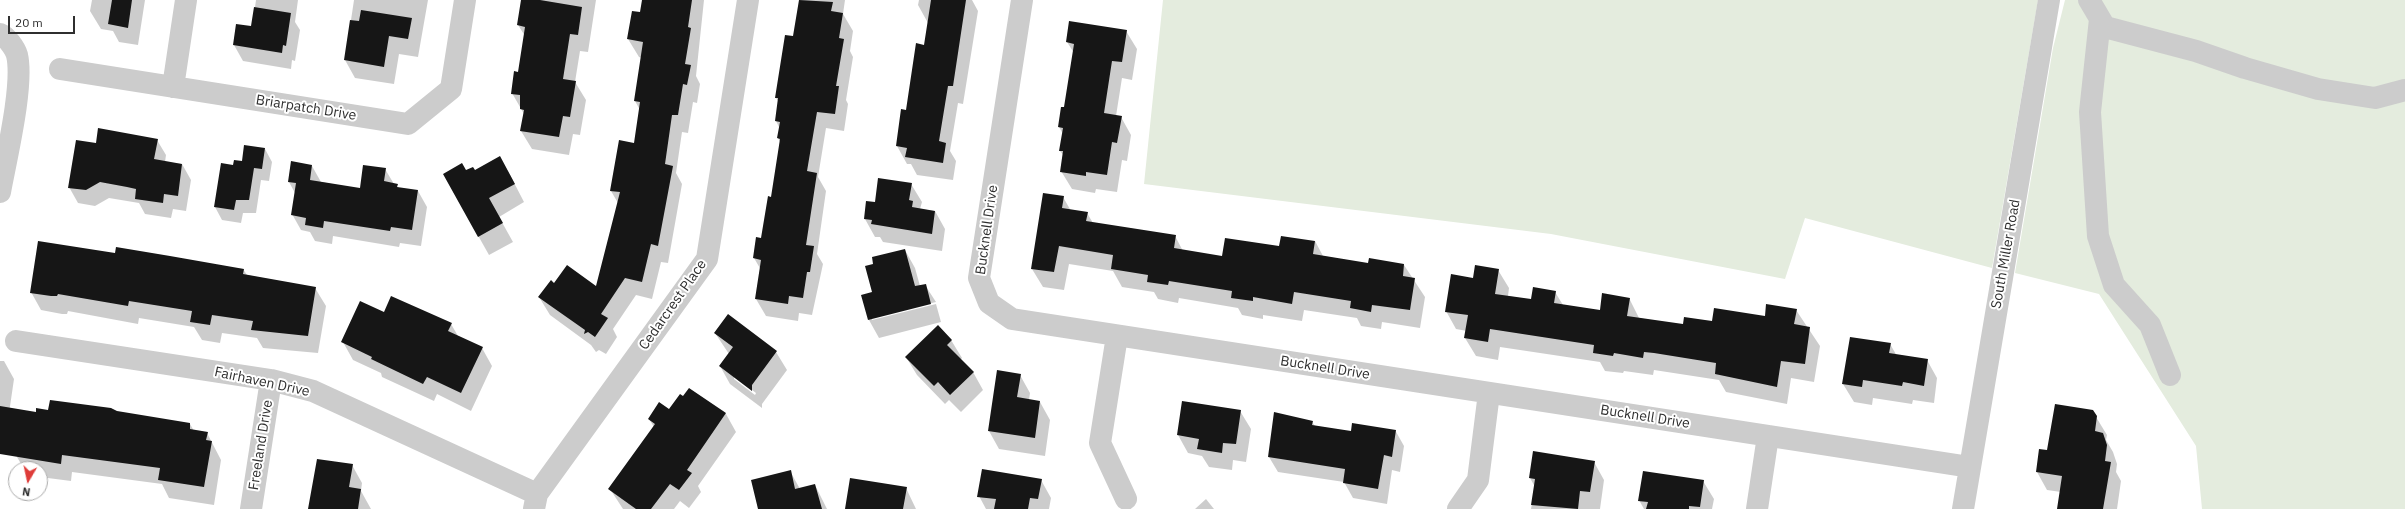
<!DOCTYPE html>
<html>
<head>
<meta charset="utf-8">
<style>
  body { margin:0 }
  #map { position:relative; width:2405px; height:509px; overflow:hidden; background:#fff; font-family:"IBM Plex Sans",sans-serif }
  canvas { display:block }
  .north { position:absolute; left:8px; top:461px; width:40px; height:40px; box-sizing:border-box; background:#fff; border:1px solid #acacac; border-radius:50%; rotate:189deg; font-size:11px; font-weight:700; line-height:16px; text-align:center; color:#2f2f2f }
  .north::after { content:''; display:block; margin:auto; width:14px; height:18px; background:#de3c39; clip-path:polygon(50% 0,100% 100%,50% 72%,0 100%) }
  .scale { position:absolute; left:8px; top:16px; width:67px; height:18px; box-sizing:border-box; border:2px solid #2f2f2f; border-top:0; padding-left:5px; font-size:12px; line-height:14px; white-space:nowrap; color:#2f2f2f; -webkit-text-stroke:3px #fff; paint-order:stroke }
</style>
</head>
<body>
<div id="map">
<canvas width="2405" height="509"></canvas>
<div class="north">N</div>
<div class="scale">20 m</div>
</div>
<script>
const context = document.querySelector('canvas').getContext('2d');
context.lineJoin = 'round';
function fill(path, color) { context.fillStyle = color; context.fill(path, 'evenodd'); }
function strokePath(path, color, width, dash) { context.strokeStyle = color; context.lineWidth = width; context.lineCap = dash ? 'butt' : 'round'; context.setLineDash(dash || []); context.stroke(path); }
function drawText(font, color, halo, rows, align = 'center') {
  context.font = font + ' "IBM Plex Sans",sans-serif'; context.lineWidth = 4; context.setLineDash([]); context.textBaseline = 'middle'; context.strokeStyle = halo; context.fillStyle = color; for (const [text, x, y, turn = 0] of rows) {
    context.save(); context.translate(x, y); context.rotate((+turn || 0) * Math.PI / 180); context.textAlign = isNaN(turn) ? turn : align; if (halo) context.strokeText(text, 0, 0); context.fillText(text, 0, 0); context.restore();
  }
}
fill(new Path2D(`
  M1163,0H2038L1992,268L1805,218L1785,279L1551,234L1144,184Z
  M2065,0H2405V509H2202L2196,446L2099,294L2015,273L2053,48Z`), '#e4ecde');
fill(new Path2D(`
  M92,0H145L138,45L119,42L113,31L101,29L90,11Z
  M256,0H298L295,22L300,30L295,61L292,60L291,69L243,61L234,45L237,25L252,28Z
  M354,0H428L418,57L399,54L394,84L355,78L345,60Z
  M522,0H596L588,52L580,51L575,82L586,100L580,135L573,134L569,155L532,149L521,131L524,114L512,93L519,73L525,36L518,25Z
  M643,0H704L696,76L700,84L697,103L693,102L688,133L682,132L676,173L682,184L668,263L661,262L652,299L636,295L613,329L617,337L606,354L599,350L596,352L591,345L550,315L539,297L555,284L597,287L618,203L611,191L635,144L640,110L635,101L642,58L639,57L628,39L641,13Z
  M800,0H845L843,14L853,31L850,51L853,57L846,100L848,104L844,131L826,128L818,177L826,191L817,254L823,264L812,315L799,313L798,321L766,316L756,299L761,270L754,258L762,239L772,198L780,142L778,138L780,129L776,121L779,102L776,98L794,37Z
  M919,0H972L978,11L963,104L958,103L950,151L956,161L953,180L917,175L911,164H907L897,146L925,46L928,23L918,5Z
  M1126,31L1137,49L1132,80L1122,78L1116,116L1121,117L1131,135L1127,161L1122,160L1117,192L1096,189L1095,193L1072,189L1061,171L1064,156L1060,151L1063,134L1059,127L1065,108L1074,53L1067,42Z
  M157,140L166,155L165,162L182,164L191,180L186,211L173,209L171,218L145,214L139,203L109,198L95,206L78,203L69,187L97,145Z
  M265,149L272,162L269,181L261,180L256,213H243L241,223L222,220L215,207L234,166Z
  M312,166L321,182L360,189L385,169L394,184L399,188L418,191L427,207L421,246L400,243L399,247L333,236L332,244L315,241L310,232L301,230L292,214L295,193L289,182Z
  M466,171L510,175L524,202L499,217L513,242L489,255L444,175Z
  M911,184L922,202L920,209L935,211L945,229L942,251L883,242L880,237H875L865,219L875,203Z
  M1063,197L1071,211L1087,213L1093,223L1175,236L1183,251L1223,257L1315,241L1323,256L1369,264L1404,265L1425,297L1420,328L1382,322L1381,329L1361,326L1357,318L1304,310L1302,321L1263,315V319L1242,315L1238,308L1179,298L1178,303L1158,299L1154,292L1122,287L1113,271L1069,264L1064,290L1043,287L1032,269Z
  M905,250L915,268L920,286L925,285L936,302L872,318V320L936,304L941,322L879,338L869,320L873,293Z
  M116,254L243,269L247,275L315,288L326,306L318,353L263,348L257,338L222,333L220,343L202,340L194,327L139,318L138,324L68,311L67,314H62L41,310L31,292Z
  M1498,270L1509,288L1508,296L1532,300L1555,292L1563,305L1601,311L1629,298L1639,318L1684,326L1765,317L1796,310L1820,346L1814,382L1791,378L1787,404L1726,392L1719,380L1654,370L1653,375L1624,371L1623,373L1605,371L1600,362L1500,347L1498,360L1476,356L1465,338L1467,331L1456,329L1446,311L1474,279Z
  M451,324L458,336L482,348L492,366L471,411L437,394L434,401L382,377L381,373L353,360L343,342Z
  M715,333L776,352L787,370L762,404V408L730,384L720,366L729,354ZM734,376L756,393L755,395L734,379Z
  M951,340L962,358L960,360L973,372L983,390L961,412L949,400L945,404L917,375L906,357Z
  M1890,344L1897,356L1927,360L1937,378L1934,403L1913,400L1912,404L1873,398L1872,405L1854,402L1843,384Z
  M0,361H4L14,379L7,427L0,426Z
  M1020,375L1030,393L1029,400L1040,402L1050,420L1045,456L999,449L989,431Z
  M690,389L726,414L736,432L698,486L701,492L689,508L680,501L674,509H623L610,489L654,427L649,419L670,410Z
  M1183,402L1240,411L1251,429L1246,462L1233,460L1232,470L1209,467L1202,456L1188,453L1178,435Z
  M49,411L116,412L190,424L194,431L207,433L221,460L214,505L169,498L162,484L72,472L71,481L40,477V469H24L17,457L36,413Z
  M2096,417L2107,435L2106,440L2113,452L2117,464L2116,472L2121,481L2117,509H2058L2061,492L2047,490L2037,472L2048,451Z
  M1312,422L1315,426L1352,432L1395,430L1404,446L1400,472L1392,470L1387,504L1353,498L1344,482L1278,472L1269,457Z
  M1534,452L1594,462L1604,480L1600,509H1531L1535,487L1530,478Z
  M352,465L362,483L361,491L371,509H309Z
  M790,471L800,489L815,485L827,509H759Z
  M1041,480L1051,498L1049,509H986L979,496Z
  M1703,481L1714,499L1712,509H1644L1639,500Z
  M906,488L916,509H846Z
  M1206,499L1214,509H1195Z`), '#0003');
fill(new Path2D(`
  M112,0H132L128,28L108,24Z
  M521,0H540L582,7L578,35L570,34L563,79L576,81L570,117L563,116L559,137L520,131L524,110L520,109V95L511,94L514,71L518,72L525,27L517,25Z
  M642,0H692L688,27L691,28L685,64L691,65L687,85L683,84L678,115H672L665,164L673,166L658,246L651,244L642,282L625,278L601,314L608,318L595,337L588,332L584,334L585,330L538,297L551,280L554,283L567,265L596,286L620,192L610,191L619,140L634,143L640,102L634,101L643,42L627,39L632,11L640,12Z
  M799,0L833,2L831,11L843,13L839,38L844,39L836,86H839L835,114L817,112L807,171L817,173L806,245L814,246L810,272H807L803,298L789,296L788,304L755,299L761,260L753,258L756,237L761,238L768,196L771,197L780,139L777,138L780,122L775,121L778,98H775L785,35L793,36Z
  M931,0H966L953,86H948L939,141L946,143L943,163L905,157L907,148L896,146L901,109L906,110L916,43L924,45Z
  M254,7L291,13L286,46L283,45L282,53L233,45L236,24L251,26Z
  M361,10L412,18L408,39L389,36L384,67L344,60L350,20L359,21Z
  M1069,21L1127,30L1122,62L1112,61L1104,113L1122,116L1117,143L1112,142L1107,175L1086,172V176L1060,172L1063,151H1059L1063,128L1058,127L1061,107H1064L1074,44L1066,42Z
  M98,128L158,139L154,159L182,164L178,196L164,194L163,203L135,199L136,189L127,187L100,182L86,190L68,188L76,140L96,143Z
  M244,145L265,148L262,169L254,168L249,200H236L234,210L214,207L221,163L233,165L234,160L242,161Z
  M500,156L515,184L489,198L503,223L478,237L443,174L462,163L466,170L473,167L475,170Z
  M291,161L312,165L310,180L360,188L363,165L386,168L384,181L398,184L397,187L418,190L412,230L391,227L390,231L324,221L323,228L305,225L306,218L291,215L296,183L288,182Z
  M878,178L912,183L909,200L913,201L912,207L935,211L932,234L871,224L872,220L864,219L866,201L875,202Z
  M1043,193L1064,196L1062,208L1088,212L1086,221L1176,235L1174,248L1222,256L1225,238L1279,246L1281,236L1315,241L1313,254L1368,263L1369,258L1404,264L1403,276L1415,278L1410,310L1372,305L1371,312L1350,308L1351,301L1294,292L1292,304L1253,297V301L1231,298L1232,291L1169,281L1168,285L1147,282L1148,275L1111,269L1113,255L1059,246L1054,272L1031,269Z
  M38,241L115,253L116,247L170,256L244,269L243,274L316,287L308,336L251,330L253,321L212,315L210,325L190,322L192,311L129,301L128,306L58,294L57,296H51L30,293Z
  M905,249L915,286L926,284L931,304L868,320L861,295L872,292L865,266L873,264L872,257Z
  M1475,265L1499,269L1495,294L1531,299L1533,287L1556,291L1554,303L1600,310L1602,293L1630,298L1627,316L1683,324L1684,317L1712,321L1714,308L1765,316L1766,304L1797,309L1794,324L1810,327L1805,364L1781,361L1777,387L1715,374L1716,363L1654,353L1644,352L1643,358L1614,353L1613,356L1593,353L1594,345L1490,329L1488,342L1464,338L1468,315L1445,312L1451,274L1473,278Z
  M391,296L452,323L448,331L483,347L461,393L427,377L423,384L371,359L372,357L341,342L360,301L384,312Z
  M728,314L777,351L752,385V391L719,366L733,347L714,333Z
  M938,325L952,340L947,345L974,372L950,395L938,382L934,386L905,357Z
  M1850,337L1891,343L1889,353L1928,359L1924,386L1903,382L1902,386L1863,380L1862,387L1842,384Z
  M997,370L1021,374L1017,397L1040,401L1035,438L988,431Z
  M689,388L726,413L687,470L692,473L679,490L670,484L651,509H636L608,489L655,424L648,419L659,402L669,409L680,394L683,396Z
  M50,400L111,408L117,411L190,423V429L208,432L206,440L212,441L204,487L158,480L160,468L62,455L61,464L0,454V406L36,412V408L48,410Z
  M1182,401L1241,410L1236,444L1223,443L1222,453L1197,449L1199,439L1177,435Z
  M2055,404L2093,410L2097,416L2095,431L2103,433L2107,445L2105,461L2111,462L2103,509H2057L2062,476L2036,472L2039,449L2047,450Z
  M1274,412L1313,421L1312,425L1351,431L1352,423L1396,430L1392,457L1384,455L1378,489L1343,483L1345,469L1268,457Z
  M1533,451L1595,461L1590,492L1580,491L1578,509L1531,505L1535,479L1529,478Z
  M317,459L353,464L349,487L361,489L358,509H308Z
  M982,469L1042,479L1038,499L1030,498L1028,509H994L996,499L977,497Z
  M791,470L795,489L815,484L822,509H758L751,480Z
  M1643,471L1704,480L1700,507L1689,506V509H1646L1648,502L1638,501Z
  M850,478L907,487L903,509H845Z`), '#161616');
strokePath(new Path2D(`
  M1022,0L979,278L989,303L1012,319L1970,467
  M2089,0L2105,27L2196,51L2245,68L2318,89L2375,98L2405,90
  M2100,19L2090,112L2098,236L2114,285L2150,325L2170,375
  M0,34C6,36 15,48 17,55C24,85 6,159 0,192
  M60,69L408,124L451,89L465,0
  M173,87L186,0
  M1117,336L1100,443L1126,499
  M16,341L271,380L313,391L537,494
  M251,509L271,380
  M534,509L537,494L707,259L748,0
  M1458,509L1478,480L1489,393
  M1757,509L1768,436
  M1963,509L2049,0`), '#ccc', 22);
drawText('14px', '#2f2f2f', '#fff', [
  ["Briarpatch Drive",306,108,9],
  ["Bucknell Drive",987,230,-82],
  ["South Miller Road",2006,254,-80],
  ["Cedarcrest Place",673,305,-55],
  ["Bucknell Drive",1325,368,9],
  ["Fairhaven Drive",262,382,12],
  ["Bucknell Drive",1645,417,9],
  ["Freeland Drive",261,445,-81]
]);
</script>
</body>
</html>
